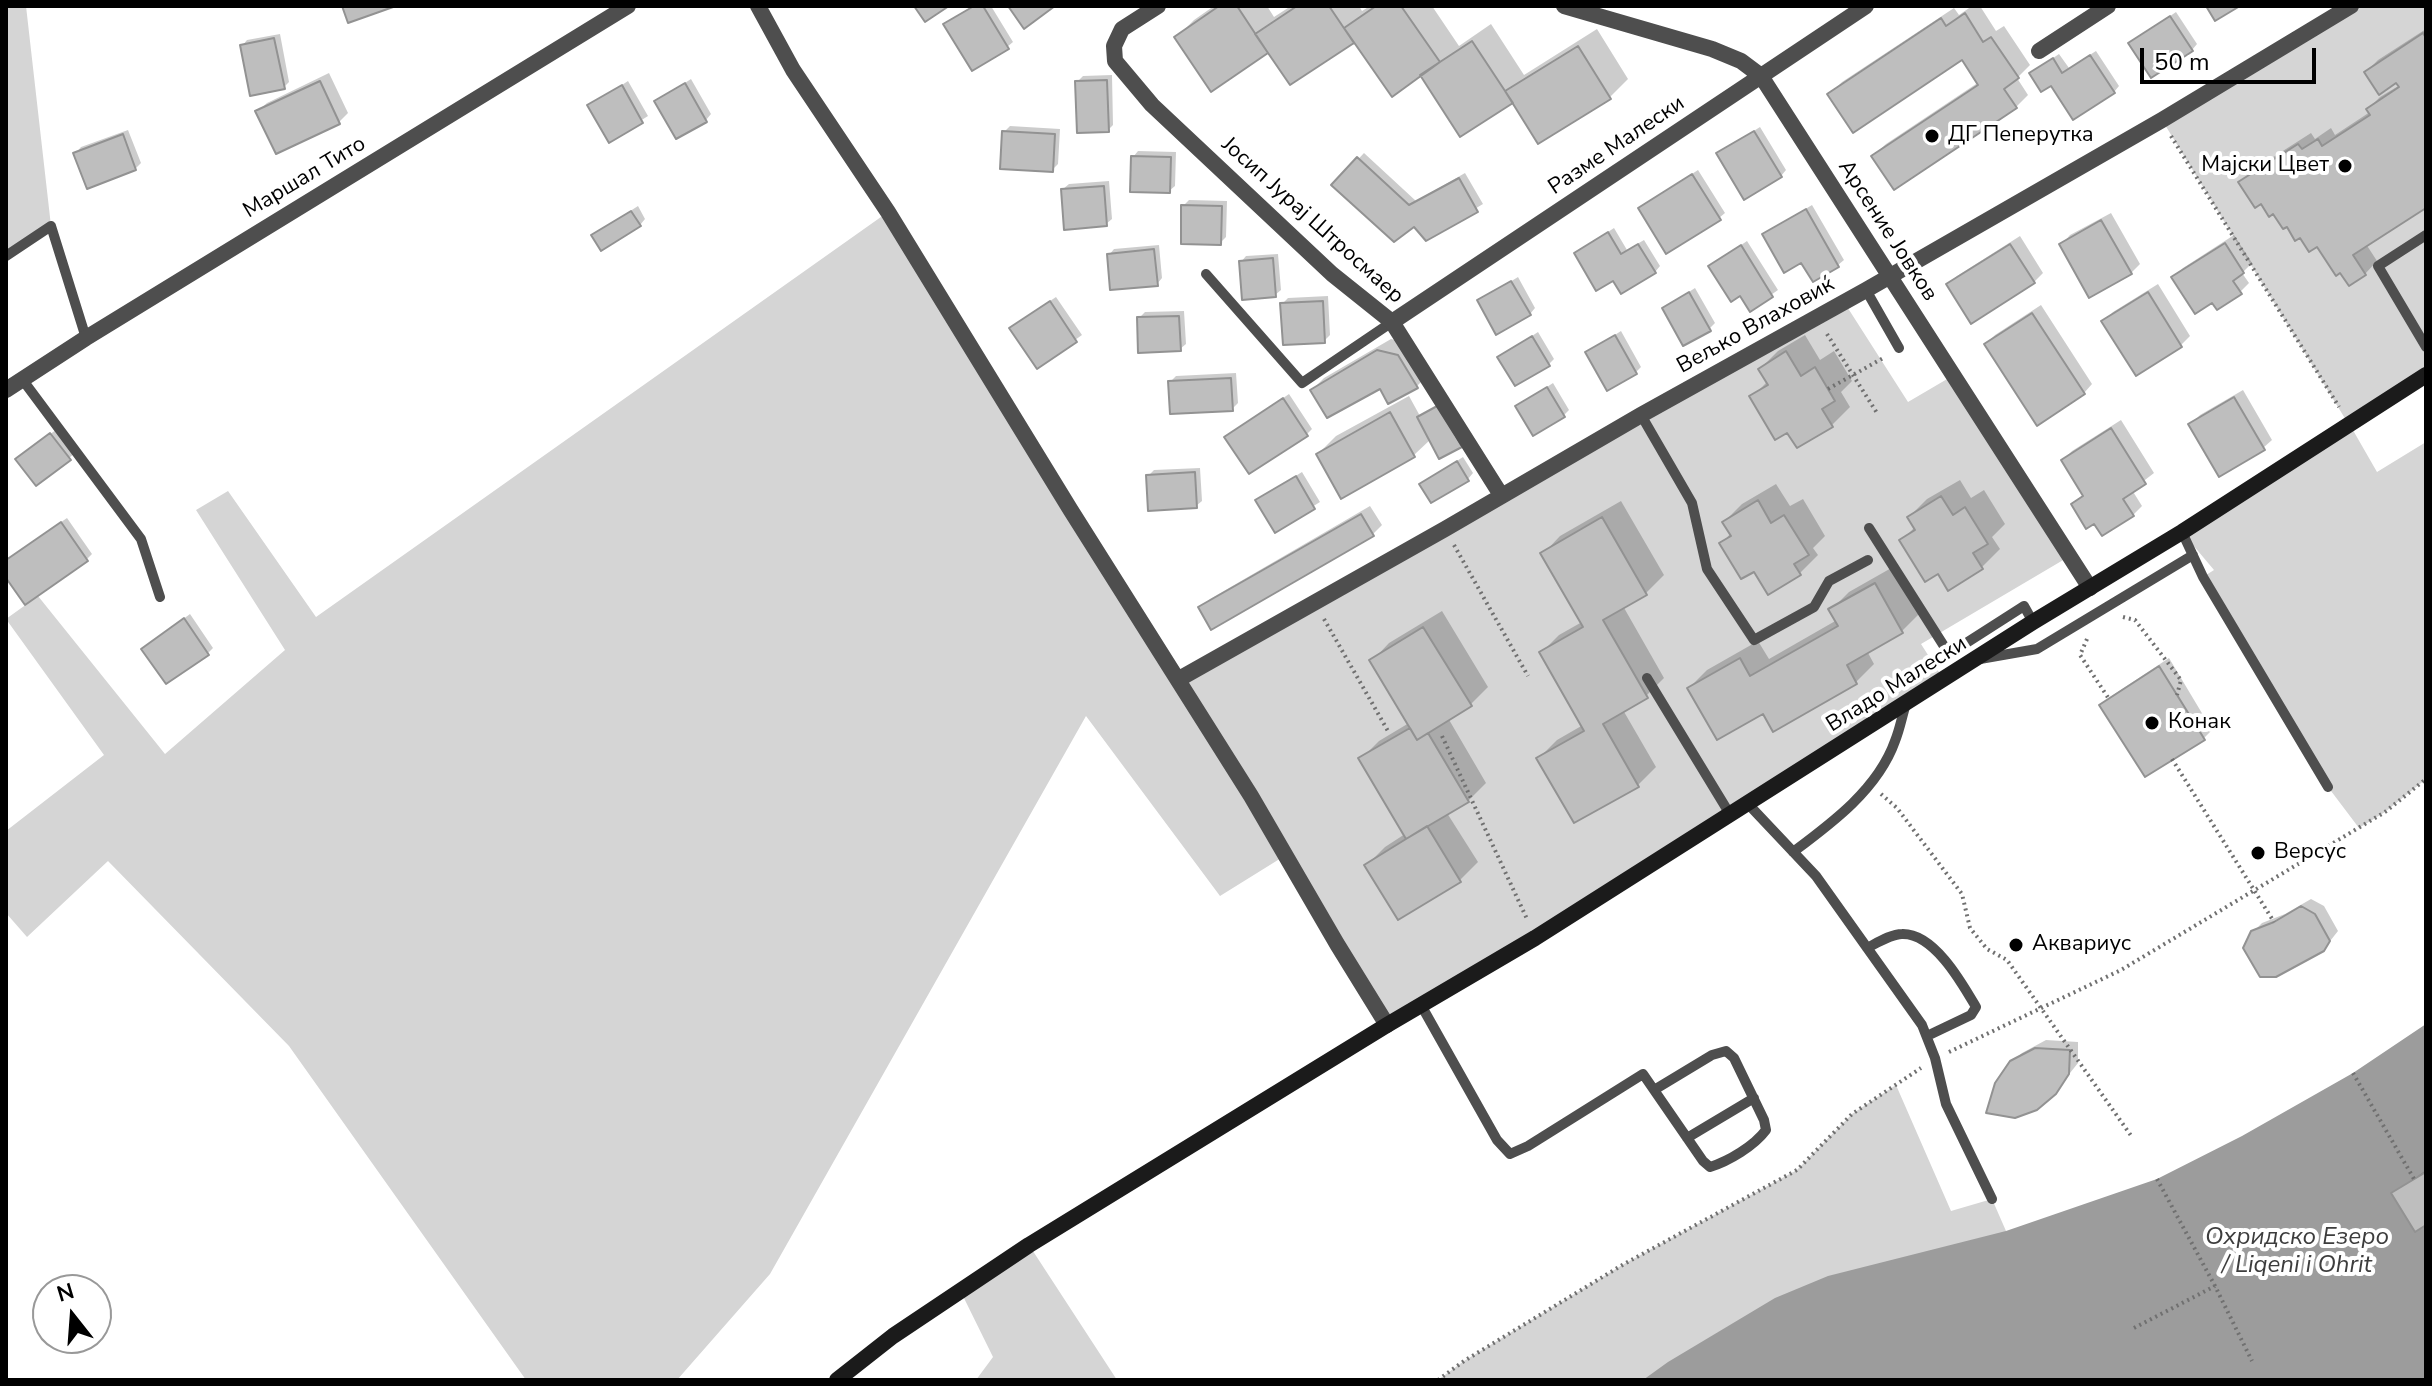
<!DOCTYPE html>
<html>
<head>
<meta charset="utf-8">
<style>
  body { margin:0 }
  #map { position:relative; width:2432px; height:1386px; overflow:hidden; background:#fff; font-family:"Nunito Sans",sans-serif }
  canvas { display:block }
  .frame { position:absolute; inset:0; border:8px solid #000; pointer-events:none }
  .north { position:absolute; left:32px; top:1274px; width:80px; height:80px; box-sizing:border-box; background:#fff; border:2px solid #999; border-radius:50%; rotate:343deg; font-size:22px; font-weight:700; line-height:32px; text-align:center; color:#000 }
  .north::after { content:''; display:block; margin:auto; width:28px; height:36px; background:#000; clip-path:polygon(50% 0,100% 100%,50% 72%,0 100%) }
  .scale { position:absolute; left:2140px; top:48px; width:176px; height:36px; box-sizing:border-box; border:4px solid #000; border-top:0; padding-left:10px; font-size:24px; line-height:28px; white-space:nowrap; color:#000; -webkit-text-stroke:6px #fff; paint-order:stroke }
</style>
</head>
<body>
<div id="map">
<canvas width="2432" height="1386"></canvas>
<div class="frame"></div>
<div class="north">N</div>
<div class="scale">50 m</div>
</div>
<script>
const context = document.querySelector('canvas').getContext('2d');
context.lineJoin = 'round';
function fill(path, color) { context.fillStyle = color; context.fill(path, 'evenodd'); }
function strokePath(path, color, width, dash) { context.strokeStyle = color; context.lineWidth = width; context.lineCap = dash ? 'butt' : 'round'; context.setLineDash(dash || []); context.stroke(path); }
function drawText(font, color, halo, rows, align = 'center') {
  context.font = font + ' "Nunito Sans",sans-serif'; context.lineWidth = 8; context.setLineDash([]); context.textBaseline = 'middle'; context.strokeStyle = halo; context.fillStyle = color; for (const [text, x, y, turn = 0] of rows) {
    context.save(); context.translate(x, y); context.rotate((+turn || 0) * Math.PI / 180); context.textAlign = isNaN(turn) ? turn : align; if (halo) context.strokeText(text, 0, 0); context.fillText(text, 0, 0); context.restore();
  }
}
fill(new Path2D(`
  M6,6H26L51,226L6,256Z
  M2351,6H2426V375L2350,425L2377,472L2426,442V779L2385,812L2359,828L2328,787L2203,577L2214,570L2182,532L2349,425L2162,120Z
  M888,212L1179,678L1844,302L1908,402L1954,375L2070,556L1921,644L1944,680L1387,1025L1286,855L1220,896L1086,716L770,1274L677,1380H526L289,1046L108,861L27,937L6,913V831L104,755L6,619L38,596L165,754L285,650L196,510L228,491L316,617Z
  M1896,1085L1951,1211L1992,1199L2006,1231L2083,1380H1438L1464,1361L1624,1264L1797,1170L1852,1114Z
  M1029,1245L1117,1380H976L993,1357L960,1290Z`), '#d5d5d5');
fill(new Path2D(`
  M2426,1024V1380H1643L1668,1362L1775,1298L1828,1276L2006,1231L2157,1179L2242,1136L2353,1073Z`), '#9c9c9c');
fill(new Path2D(`
  M973,6H991L1013,42L1007,47L951,19Z
  M1214,6H1267L1274,17L1291,6H1359L1362,11L1370,6H1432L1459,46L1491,24L1524,75L1597,29L1628,79L1610,97L1513,100L1420,72L1355,40L1290,83L1269,50L1176,38L1194,20Z
  M1972,6H1980L1996,31L2004,26L2030,65L2017,78L2028,95L2016,107L1873,156L1886,144L1979,82L1963,58L1830,94L1842,82L1954,8L1959,15Z
  M2176,12L2197,44L2192,50L2131,43Z
  M2426,29V205L2366,244L2377,261L2365,274L2300,235L2241,183L2253,170L2311,133L2315,139L2331,128L2335,135L2370,112L2368,109L2380,97L2400,85L2397,81L2366,72L2378,60Z
  M280,34L289,82L284,87L242,46L247,40Z
  M2096,51L2119,86L2114,92L2052,83L2031,73L2059,54L2069,68Z
  M329,73L348,113L339,122L258,111L267,103Z
  M1112,75L1113,125L1108,130L1077,82L1083,76Z
  M691,79L711,114L706,120L657,101Z
  M628,81L648,116L610,140L590,106Z
  M1010,126L1060,129L1058,164L1052,170L1004,132Z
  M1760,127L1786,170L1781,176L1719,153Z
  M128,130L141,163L135,169L76,153L81,147Z
  M1138,151L1176,152L1175,186L1169,191L1133,157Z
  M1364,153L1416,201L1465,173L1483,204L1426,238L1414,224L1334,185Z
  M1698,170L1725,213L1719,218L1640,208Z
  M1109,181L1112,219L1106,224L1063,189L1069,184Z
  M1189,200L1227,201L1226,237L1220,243L1183,206Z
  M1812,205L1844,260L1838,265L1802,260L1764,234Z
  M638,206L645,219L640,225L593,235Z
  M2111,213L2140,264L2131,273L2062,244L2070,235Z
  M1614,228L1627,250L1644,240L1660,266L1655,272L1614,279L1576,253Z
  M2234,235L2252,263L2242,273L2249,283L2240,292L2213,300L2174,277L2183,268Z
  M2020,236L2043,273L2034,282L1948,284L1957,276Z
  M1747,241L1778,290L1751,309L1741,293L1710,266Z
  M1159,245L1162,278L1157,284L1109,255L1114,249Z
  M1278,254L1281,290L1275,295L1241,262L1246,256Z
  M1518,277L1535,308L1530,314L1479,301Z
  M2158,284L2190,336L2181,345L2136,373L2104,321L2113,312Z
  M1695,288L1715,323L1709,329L1664,308Z
  M1328,296L1330,335L1324,341L1282,304L1288,298Z
  M1056,297L1082,335L1037,367L1017,323Z
  M2041,305L2092,384L2084,393L1986,344L1995,335Z
  M1184,311L1186,344L1180,349L1139,318L1145,312Z
  M1621,331L1641,367L1635,373L1588,352Z
  M1538,332L1554,359L1549,364L1500,357Z
  M1805,335L1820,360L1834,351L1852,381L1841,392L1850,407L1832,425L1797,446L1788,430L1752,397L1768,381L1760,369L1778,351Z
  M1391,339L1410,344L1429,374L1417,386L1388,402L1381,387L1312,390L1324,378Z
  M1236,373L1238,403L1232,409L1170,382L1176,376Z
  M1553,383L1569,410L1563,416L1518,406Z
  M2243,390L2272,440L2263,448L2191,424L2200,415Z
  M1289,394L1312,429L1306,435L1227,437Z
  M1409,396L1420,416L1445,401L1431,439L1414,455L1342,496L1318,454L1336,436Z
  M2121,420L2154,473L2132,490L2142,506L2133,515L2095,521L2073,504L2084,494L2063,460L2072,451Z
  M57,429L75,453L69,458L24,454Z
  M1463,457L1473,473L1468,479L1421,484Z
  M1200,468L1202,501L1196,506L1148,476L1154,470Z
  M1302,472L1320,502L1275,530L1257,500Z
  M1960,480L1971,498L1984,490L2005,524L1992,537L2000,549L1982,567L1939,571L1902,540L1915,527L1909,517L1927,499Z
  M1776,484L1790,506L1803,499L1825,536L1813,548L1818,555L1800,573L1754,569L1722,543L1731,533L1724,522L1742,504Z
  M1621,501L1664,575L1646,593L1623,606L1664,678L1646,696L1623,710L1656,767L1638,785L1539,758L1557,740L1583,725L1541,653L1559,635L1582,622L1543,554L1560,536Z
  M1370,506L1382,525L1373,534L1201,608L1210,599Z
  M67,518L92,554L87,559L6,574V560Z
  M1893,567L1920,613L1902,631L1867,651L1874,664L1856,682L1774,729L1764,711L1689,688L1707,670L1758,641L1769,659L1837,620L1831,610L1849,592Z
  M1442,611L1488,687L1470,705L1448,718L1486,783L1468,801L1447,813L1478,862L1460,880L1367,865L1385,847L1405,834L1361,759L1379,741L1409,723L1372,661L1389,643Z
  M190,614L213,648L208,653L143,649Z
  M2169,658L2212,730L2203,739L2102,706L2110,697Z
  M2311,899L2324,906L2338,931L2323,950L2252,933L2262,923L2285,914Z
  M2046,1040L2078,1042V1063L2054,1093L2012,1062L2022,1053Z
  M2426,1170V1223L2394,1194Z`), '#0003');
const building = new Path2D(`
  M342,6H396L348,23Z
  M914,6H949L925,22Z
  M974,6H983L1009,49L972,71L943,24Z
  M1008,6H1055L1024,29Z
  M1219,6H1237L1268,53L1211,92L1174,37Z
  M1297,6H1329L1354,43L1290,85L1255,34Z
  M1376,6H1401L1440,62L1392,97L1344,28Z
  M2206,6H2240L2215,21Z
  M1965,13L1983,42L1991,37L2019,78L2004,89L2017,108L1894,190L1871,156L1978,85L1962,60L1853,133L1827,94L1941,18L1946,26Z
  M2170,16L2193,51L2151,78L2128,43Z
  M2423,33L2426,38V208L2353,255L2366,275L2349,286L2340,273L2336,276L2317,247L2309,252L2300,238L2295,241L2287,227L2283,229L2273,214L2269,217L2261,204L2255,208L2238,182L2298,144L2302,149L2318,139L2322,146L2370,115L2366,109L2399,87L2396,83L2379,95L2364,72Z
  M274,38L285,89L250,96L240,45Z
  M1472,41L1513,103L1460,137L1420,75Z
  M1578,46L1611,99L1538,144L1505,91Z
  M2090,55L2115,93L2073,120L2051,86L2041,92L2029,73L2053,58L2062,73Z
  M1107,80L1109,132L1077,133L1075,81Z
  M320,81L340,124L276,154L255,111Z
  M685,83L707,122L676,139L654,101Z
  M622,85L643,123L609,143L587,105Z
  M1002,131L1055,134L1053,172L1000,169Z
  M1754,131L1782,177L1744,200L1716,153Z
  M123,134L136,170L87,189L73,153Z
  M1131,156L1171,157L1170,193L1130,192Z
  M1357,157L1409,205L1459,178L1478,212L1426,241L1414,227L1394,242L1331,185Z
  M1692,174L1721,220L1666,254L1638,208Z
  M1104,186L1107,226L1064,230L1061,189Z
  M1181,205L1222,206L1221,245L1181,244Z
  M1806,209L1839,267L1813,282L1801,263L1784,273L1762,234Z
  M631,211L641,226L601,251L591,235Z
  M2101,220L2132,274L2089,298L2059,244Z
  M1608,232L1621,254L1638,244L1656,273L1621,294L1613,281L1596,291L1574,253Z
  M2225,243L2244,273L2233,281L2242,294L2217,310L2212,303L2195,314L2171,277Z
  M2010,244L2035,283L1971,324L1946,284Z
  M1741,245L1773,297L1750,312L1740,296L1731,302L1708,266Z
  M1154,249L1158,286L1110,290L1107,254Z
  M1273,258L1276,297L1242,300L1239,261Z
  M1511,281L1531,315L1496,335L1477,300Z
  M1689,292L1711,331L1683,346L1662,308Z
  M2148,292L2182,347L2136,376L2101,321Z
  M1050,301L1077,342L1037,369L1009,328Z
  M1323,301L1325,343L1283,345L1280,303Z
  M2032,313L2085,394L2037,426L1984,344Z
  M1179,316L1181,351L1138,353L1137,317Z
  M1615,335L1637,374L1607,391L1585,352Z
  M1532,336L1550,366L1515,386L1497,357Z
  M1377,350L1398,355L1418,388L1388,404L1380,389L1327,418L1310,390Z
  M1786,351L1801,376L1815,367L1835,401L1822,409L1833,427L1797,448L1787,433L1775,440L1749,396L1768,385L1758,369Z
  M1231,378L1233,411L1170,414L1168,381Z
  M1547,387L1565,417L1533,436L1515,406Z
  M2234,397L2265,450L2219,477L2188,424Z
  M1283,398L1308,436L1249,474L1224,437Z
  M1439,405L1462,447L1439,459L1417,417Z
  M1390,412L1415,457L1341,499L1316,454Z
  M2111,428L2146,484L2123,499L2134,516L2102,536L2094,524L2086,529L2071,504L2083,496L2061,460Z
  M50,433L71,460L36,486L15,459Z
  M1457,461L1469,481L1431,503L1419,484Z
  M1195,472L1197,508L1148,511L1146,475Z
  M1296,476L1315,509L1275,533L1255,500Z
  M1941,496L1953,515L1965,507L1988,544L1973,553L1983,569L1948,591L1938,574L1925,582L1899,540L1915,530L1907,517Z
  M1758,500L1771,523L1784,515L1809,555L1794,564L1801,575L1768,595L1754,572L1741,579L1719,543L1731,536L1722,522Z
  M1361,514L1374,536L1211,630L1198,607Z
  M1602,517L1647,595L1603,620L1648,698L1603,724L1639,787L1574,823L1536,758L1584,731L1539,652L1583,627L1540,553Z
  M61,522L88,561L25,605L6,578V560Z
  M1875,583L1903,633L1847,665L1857,684L1773,732L1763,714L1717,740L1687,688L1740,658L1750,676L1838,626L1828,609Z
  M184,618L209,655L166,684L141,649Z
  M1423,627L1472,706L1417,740L1369,660Z
  M2159,666L2205,740L2145,777L2099,705Z
  M1410,728L1417,740L1428,733L1469,802L1406,839L1358,758Z
  M1427,826L1461,882L1398,920L1364,865Z
  M2301,906L2315,914L2330,941L2324,951L2276,977H2260L2243,948L2251,931L2274,922Z
  M2035,1048L2070,1050L2069,1074L2056,1094L2037,1110L2015,1118L1986,1113L1995,1083L2010,1061Z
  M2426,1172V1225L2415,1232L2391,1193Z`);
fill(building, '#bebebe');
strokePath(building, '#929292', 2);
strokePath(new Path2D(`
  M2171,136L2339,407
  M1827,334L1877,413
  M1828,389L1885,357
  M1454,545L1528,676
  M2123,617L2135,620L2181,680L2177,695
  M1324,619L1388,731
  M2087,639L2080,655L2109,699
  M1442,736L1527,919
  M2172,759L2274,922
  M1881,794L1897,808L1962,894L1970,928L1987,949L2007,960L2132,1137
  M1949,1052L2121,970L2385,812L2426,779
  M2353,1073L2414,1179
  M2157,1179L2215,1286L2252,1361
  M2134,1328L2215,1286
  M1438,1380L1464,1361L1624,1264L1797,1170L1852,1114L1921,1068`), '#707070', 4, [2, 4]);
strokePath(new Path2D(`
  M2426,235L2378,266L2426,347
  M6,256L51,226L86,338
  M1206,274L1302,383L1392,322
  M1866,290L1899,348
  M22,379L141,539L160,597
  M1641,415L1692,503L1707,569L1754,640L1814,607L1829,581L1868,560
  M1869,528L1949,654L2024,606L2033,622
  M2182,532L2203,577L2328,787
  M1980,659L2037,649L2193,555
  M1647,678L1731,816
  M1749,805L1816,876L1922,1025L1935,1058L1946,1104L1992,1199
  M1793,852C1832,823 1878,789 1895,741C1900,729 1902,716 1906,704
  M1867,948C1877,943 1891,934 1902,934C1934,933 1962,983 1976,1007L1971,1015L1927,1036
  M1421,1005L1497,1140L1510,1154L1528,1146L1643,1074L1703,1161L1710,1167C1729,1161 1754,1146 1766,1130L1764,1120L1734,1058L1726,1051L1712,1055L1654,1090
  M1687,1138L1754,1098`), '#4e4e4e', 10);
strokePath(new Path2D(`
  M2039,51L2108,6`), '#4e4e4e', 16);
strokePath(new Path2D(`
  M758,6L793,70L888,212L1070,509L1251,796L1337,944L1387,1025
  M1158,6L1122,29L1114,46L1115,61L1152,105L1332,274L1392,322L1501,495
  M1564,6L1712,49L1741,61L1761,76L2090,588
  M1392,322L1866,6
  M1179,679L1445,529L1641,415L1866,290L2162,120L2351,6`), '#4e4e4e', 16);
strokePath(new Path2D(`
  M6,390L86,338L628,6`), '#4e4e4e', 16);
strokePath(new Path2D(`
  M837,1380L893,1336L1029,1245L1387,1025L1535,938L2033,622L2182,532L2426,375`), '#1b1b1b', 16);
for (const [x, y, r, color] of [
  [1932,136,8,"#000"],
  [2345,166,8,"#000"],
  [2152,723,8,"#000"],
  [2258,853,8,"#000"],
  [2016,945,8,"#000"]
]) { const dot = new Path2D(); dot.arc(x, y, r, 0, 2 * Math.PI); context.fillStyle = color; context.fill(dot); strokePath(dot, '#fff', 3); }
drawText('22px', '#000', '#fff', [
  ["ДГ Пеперутка",1948,136],
  ["Мајски Цвет",2329,166,"right"],
  ["Конак",2168,723],
  ["Версус",2274,853],
  ["Аквариус",2032,945]
], 'left');
drawText('22px', '#000', '#fff', [
  ["Разме Малески",1617,146,-34],
  ["Маршал Тито",305,178,-31],
  ["Јосип Јурај Штросмаер",1312,221,42],
  ["Арсение Јовков",1887,231,57],
  ["Вељко Влаховиќ",1756,326,-29],
  ["Владо Малески",1897,685,-32]
]);
drawText('italic 24px', '#3d3d3d', '#fff', [
  ["Охридско Езеро",2297,1238],
  ["/ Liqeni i Ohrit",2297,1266]
]);
</script>
</body>
</html>
